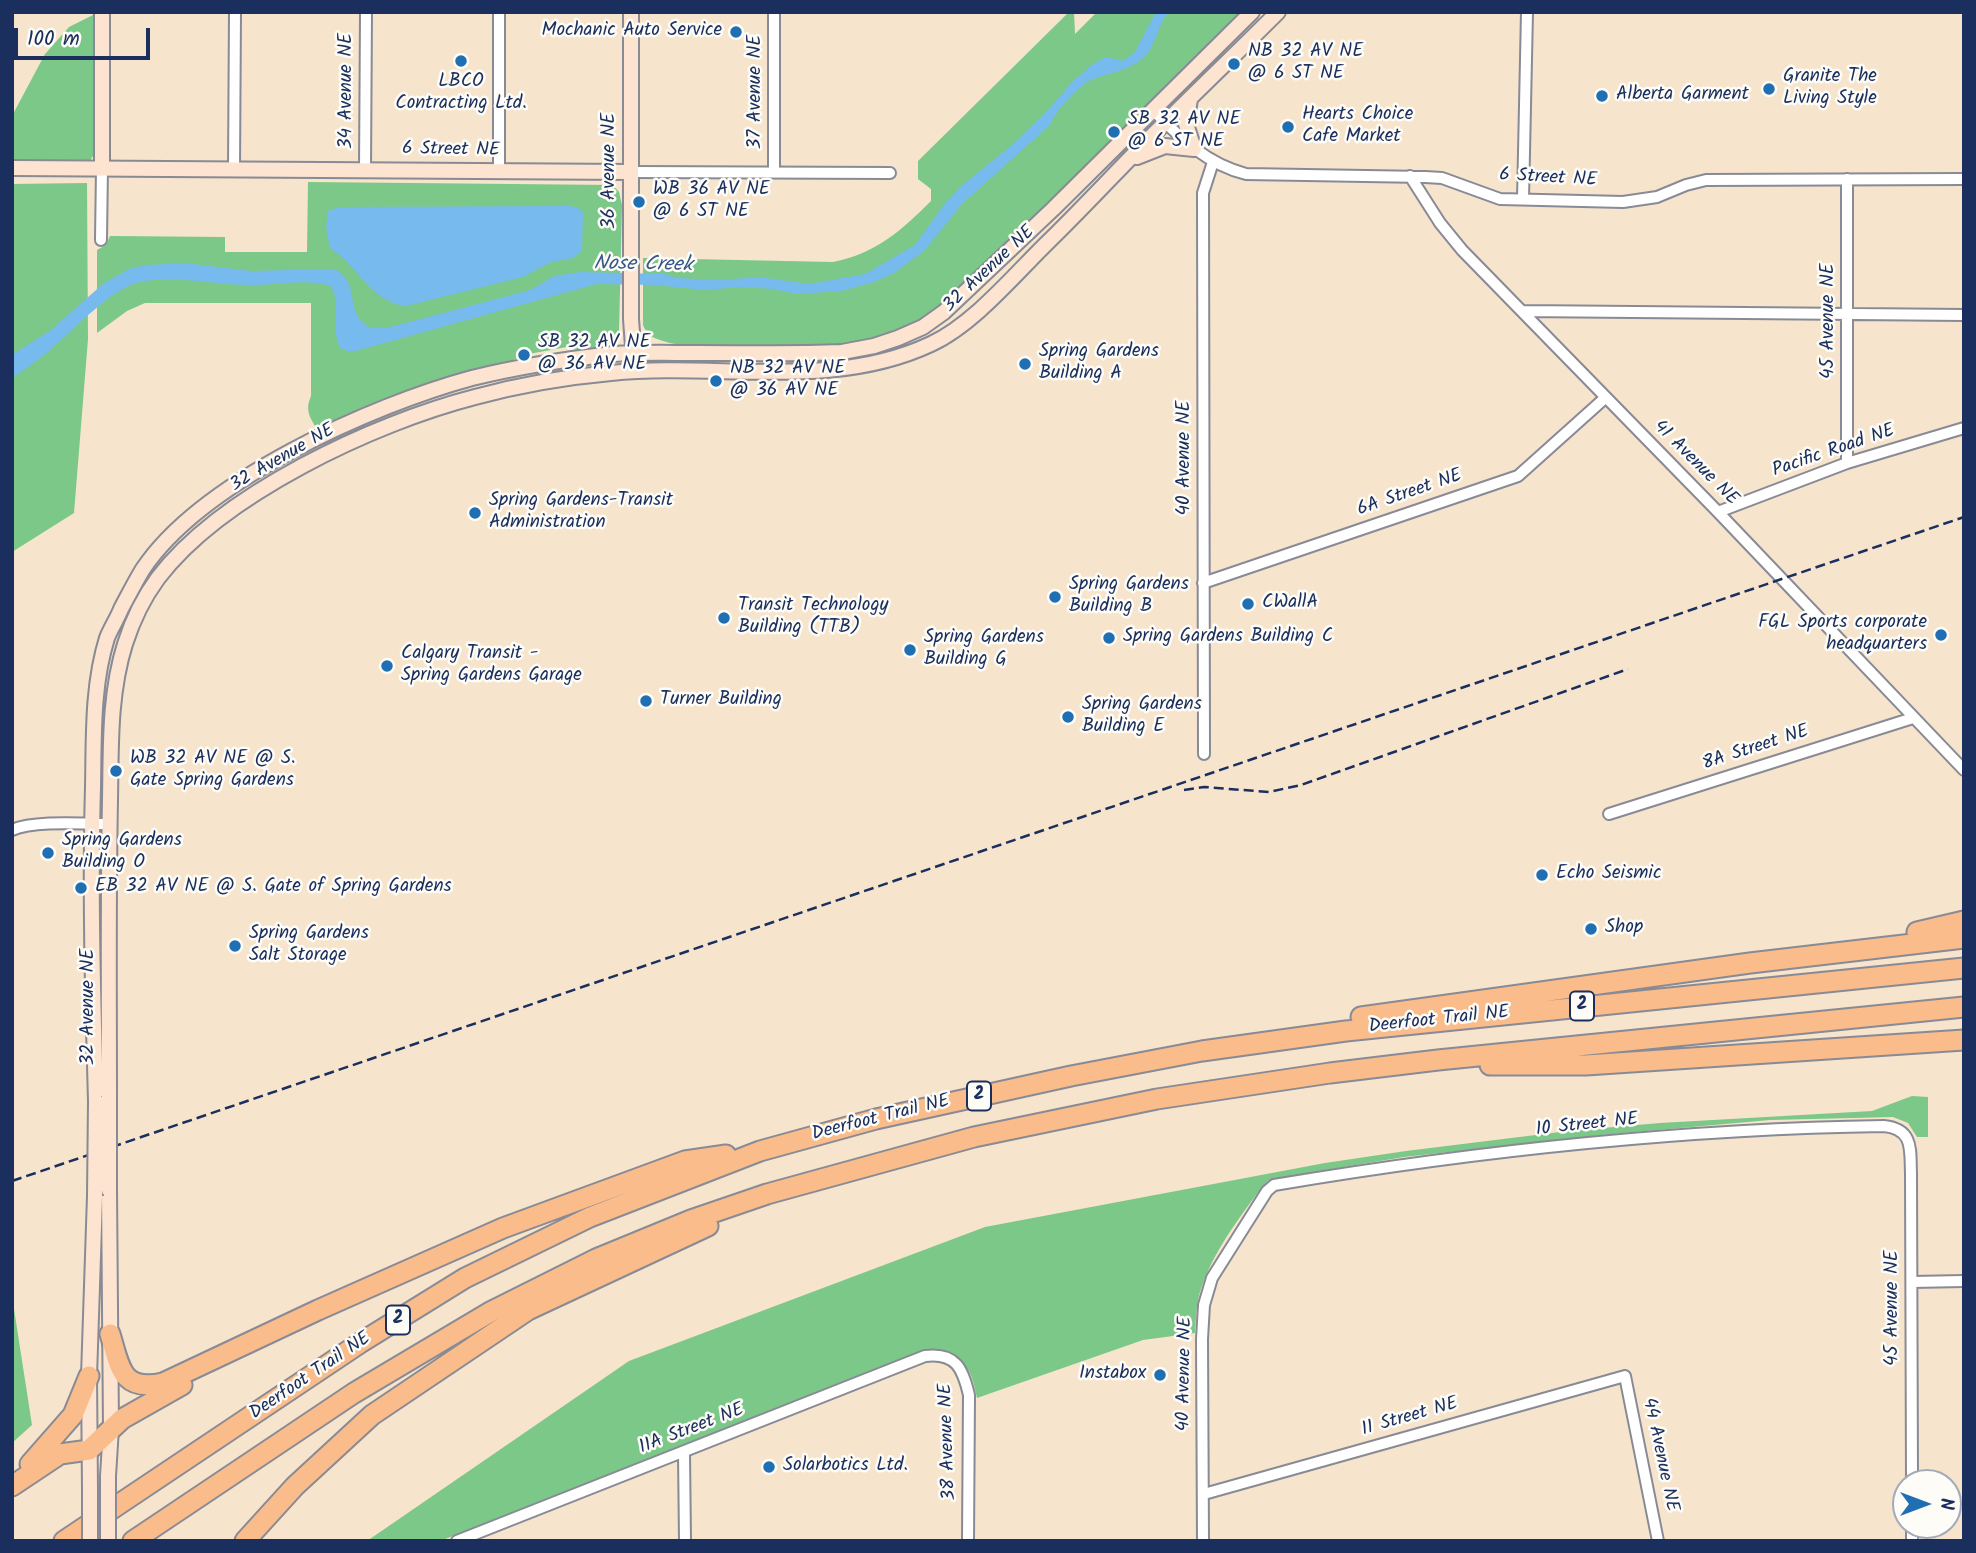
<!DOCTYPE html>
<html>
<head>
<meta charset="utf-8">
<style>
  body { margin:0 }
  #map { position:relative; width:1976px; height:1553px; overflow:hidden; background:#f6e4cc; font-family:Kalam,sans-serif }
  canvas { display:block }
  .frame { position:absolute; inset:0; border:14px solid #1b2f5e; pointer-events:none }
  .north { position:absolute; left:1892px; top:1469px; width:70px; height:70px; box-sizing:border-box; background:#fdfcf7; border:2px solid #a3aaba; border-radius:50%; rotate:90deg; font-size:19px; font-weight:700; line-height:28px; text-align:center; color:#1b2f5e }
  .north::after { content:''; display:block; margin:auto; width:24px; height:32px; background:#1f6fb2; clip-path:polygon(50% 0,100% 100%,50% 72%,0 100%) }
  .scale { position:absolute; left:14px; top:28px; width:136px; height:32px; box-sizing:border-box; border:4px solid #1b2f5e; border-top:0; padding-left:9px; font-size:21px; line-height:24px; white-space:nowrap; color:#1b2f5e; -webkit-text-stroke:5px #fdfcf7; paint-order:stroke }
</style>
</head>
<body>
<div id="map">
<canvas width="1976" height="1553"></canvas>
<div class="frame"></div>
<div class="north">N</div>
<div class="scale">100 m</div>
</div>
<script>
const context = document.querySelector('canvas').getContext('2d');
context.lineJoin = 'round';
function fill(path, color) { context.fillStyle = color; context.fill(path, 'evenodd'); }
function strokePath(path, color, width, dash) { context.strokeStyle = color; context.lineWidth = width; context.lineCap = dash ? 'butt' : 'round'; context.setLineDash(dash || []); context.stroke(path); }
function drawText(font, color, halo, rows, align = 'center') {
  context.font = font + ' Kalam,sans-serif'; context.lineWidth = 5; context.setLineDash([]); context.textBaseline = 'middle'; context.strokeStyle = halo; context.fillStyle = color; for (const [text, x, y, turn = 0] of rows) {
    context.save(); context.translate(x, y); context.rotate((+turn || 0) * Math.PI / 180); context.textAlign = isNaN(turn) ? turn : align; if (halo) context.strokeText(text, 0, 0); context.fillText(text, 0, 0); context.restore();
  }
}
fill(new Path2D(`
  M1069,12H1074L1075,34L1097,12H1242L958,291C936,311 910,329 881,338C833,352 781,347 731,346C708,346 679,348 657,339C649,336 646,332 643,325V258L833,262C875,254 901,231 931,201V189L918,179V161Z
  M93,15V156L89,162L12,160V116L45,54L69,27Z
  M308,182L613,185L619,192L622,205L619,332L613,341L599,348L580,351L567,347L523,355L506,364L455,377L379,401L317,429C309,417 305,409 311,396V303H145L127,311L97,333V250L106,245L110,236L225,237V252H307Z
  M87,183L88,339L74,513L12,552V184Z
  M1912,1096L1928,1097V1137H1917L1908,1123L1893,1117L1770,1120L1601,1135L1404,1157L1278,1178L1268,1181L1262,1187C1239,1218 1213,1252 1201,1289C1196,1303 1196,1319 1195,1333L1143,1340L977,1398C970,1358 961,1361 925,1352L440,1541H367L629,1361L985,1227L1325,1163L1406,1151L1568,1131L1660,1123L1872,1111Z
  M12,1296L32,1425L12,1443Z`), '#7bc888');
fill(new Path2D(`
  M1156,12H1169C1156,26 1157,47 1142,59C1128,71 1107,73 1091,80C1081,84 1053,113 1051,124L962,204L924,251L894,273L874,282L841,291L797,294L773,289L741,287L704,290L655,285L597,284L352,352L341,349C329,327 342,306 331,286C305,278 278,285 251,285C214,285 177,275 140,282C112,288 73,330 51,349C39,360 25,369 12,378V355L51,330L104,283L131,268L148,265L184,263L251,271L334,269C357,279 348,303 360,320C363,323 366,325 369,328H387L530,290L554,276L580,272L664,274L678,278L721,280L759,277L810,284L865,274L915,245L943,206L959,188L1012,145L1048,110L1072,82L1093,64L1106,57L1123,61L1135,52Z
  M571,206L580,209L583,213L582,251L573,258L551,262L523,277L406,306C372,303 357,265 330,248L326,228L328,211L340,207Z`), '#77baed');
const street = new Path2D(`
  M1153,110C1181,139 1207,164 1246,174L1425,177L1442,178L1500,199L1623,202L1657,197L1686,185L1706,180L1964,179
  M234,169L235,12
  M365,169L366,12
  M499,171V12
  M631,172L890,173
  M774,172V12
  M1410,176L1440,223L1462,250L1718,512L1964,770
  M1523,199L1527,12
  M101,240L102,168
  M1523,311L1964,315
  M1847,463V179
  M1718,512L1847,463L1964,428
  M1203,583L1518,476L1605,398
  M1204,754L1203,193L1213,162
  M1609,814L1913,718
  M12,830C35,820 84,824 109,824
  M1912,1282L1964,1281
  M684,1453L685,1541
  M1204,1494L1625,1376L1658,1541
  M457,1541L925,1356C956,1352 963,1369 969,1395L968,1541
  M1203,1541L1202,1339L1204,1305L1212,1278L1267,1191L1274,1185C1476,1151 1679,1129 1884,1126C1914,1129 1910,1150 1911,1174L1912,1483
  M1912,1541V1525`);
const secondary = new Path2D(`
  M631,12V319L634,360
  M1137,157L1165,146L1194,149L1186,124L1190,99
  M12,168L631,172
  M102,168V12
  M109,1096C109,998 108,899 110,800C111,748 109,695 125,644C132,622 144,597 158,578C222,494 374,423 475,397C519,385 566,377 611,373C718,362 831,391 931,344C974,324 1015,274 1049,241C1089,202 1126,161 1166,122C1203,85 1241,49 1278,12
  M96,1101C93,996 90,892 93,787C94,738 92,686 107,638C111,628 117,619 121,609C128,596 135,582 143,569C202,481 372,405 472,378C517,367 567,359 613,354C642,352 670,353 698,353C746,353 794,354 842,352L874,346L898,338L923,327L944,312L1053,209L1252,12
  M108,1476L111,1428L109,1190
  M90,1490L89,1376L95,1196`);
const highway = new Path2D(`
  M1917,932L1964,921
  M1361,1017L1750,963L1964,938
  M1490,1065H1586L1964,1040
  M110,1334C120,1367 121,1392 163,1383L318,1310L503,1228L685,1161L726,1155
  M30,1464L73,1415L89,1376
  M12,1486L60,1454L89,1450L122,1419L182,1385
  M64,1541L360,1343L465,1278L590,1217L760,1151L876,1119L1071,1076L1202,1051L1346,1031L1964,968
  M133,1541L354,1393L492,1311L596,1259L691,1220L767,1194L974,1137L1157,1099L1330,1073L1438,1060L1964,1007
  M245,1541L295,1486L372,1415L528,1310L708,1226`);
strokePath(street, '#888a95', 14);
strokePath(secondary, '#888a95', 18);
strokePath(highway, '#888a95', 23);
strokePath(street, '#fff', 10);
strokePath(secondary, '#fde4d0', 14);
strokePath(highway, '#f9bc8a', 19);
strokePath(new Path2D(`
  M1184,790L1204,787L1269,792L1301,785L1628,669
  M12,1181L1964,517`), '#1b2f5e', 2.5, [10, 5]);
const secondaryBridge = new Path2D(`
  M109,1190V1096
  M95,1196L96,1101
  M90,1541V1490
  M108,1541V1476`);
strokePath(secondaryBridge, '#888a95', 18, []);
strokePath(secondaryBridge, '#fde4d0', 14);
for (const [x, y, r, color] of [
  [736,32,7,"#1f6fb2"],
  [461,61,7,"#1f6fb2"],
  [1234,64,7,"#1f6fb2"],
  [1769,89,7,"#1f6fb2"],
  [1602,96,7,"#1f6fb2"],
  [1288,127,7,"#1f6fb2"],
  [1114,132,7,"#1f6fb2"],
  [639,202,7,"#1f6fb2"],
  [524,355,7,"#1f6fb2"],
  [1025,364,7,"#1f6fb2"],
  [716,381,7,"#1f6fb2"],
  [475,513,7,"#1f6fb2"],
  [1055,597,7,"#1f6fb2"],
  [1248,604,7,"#1f6fb2"],
  [724,618,7,"#1f6fb2"],
  [1941,635,7,"#1f6fb2"],
  [1109,638,7,"#1f6fb2"],
  [910,650,7,"#1f6fb2"],
  [387,666,7,"#1f6fb2"],
  [646,701,7,"#1f6fb2"],
  [1068,717,7,"#1f6fb2"],
  [116,771,7,"#1f6fb2"],
  [48,853,7,"#1f6fb2"],
  [1542,875,7,"#1f6fb2"],
  [81,888,7,"#1f6fb2"],
  [1591,929,7,"#1f6fb2"],
  [235,946,7,"#1f6fb2"],
  [1160,1375,7,"#1f6fb2"],
  [769,1467,7,"#1f6fb2"]
]) { const dot = new Path2D(); dot.arc(x, y, r, 0, 2 * Math.PI); context.fillStyle = color; context.fill(dot); strokePath(dot, '#fdfcf7', 2.5); }
for (const [x, y, w] of [
  [1582,1006,24],
  [979,1096,24],
  [398,1320,24]
]) { const box = new Path2D(); box.roundRect(x - w / 2, y - 14.5, w, 29, 5); context.fillStyle = '#fdfcf7'; context.fill(box); strokePath(box, '#1b2f5e', 2); }
drawText('bold 18px', '#1b2f5e', null, [
  ["2",1582,1006],
  ["2",979,1096],
  ["2",398,1320]
]);
drawText('19px', '#1b2f5e', '#fdfcf7', [
  ["Mochanic Auto Service",722,32,"right"],
  ["NB 32 AV NE",1248,53],
  ["@ 6 ST NE",1248,75],
  ["Granite The",1783,78],
  ["Living Style",1783,100],
  ["LBCO",461,83,"center"],
  ["Contracting Ltd.",461,105,"center"],
  ["Alberta Garment",1616,96],
  ["Hearts Choice",1302,116],
  ["Cafe Market",1302,138],
  ["SB 32 AV NE",1128,121],
  ["@ 6 ST NE",1128,143],
  ["WB 36 AV NE",653,191],
  ["@ 6 ST NE",653,213],
  ["SB 32 AV NE",538,344],
  ["@ 36 AV NE",538,366],
  ["Spring Gardens",1039,353],
  ["Building A",1039,375],
  ["NB 32 AV NE",730,370],
  ["@ 36 AV NE",730,392],
  ["Spring Gardens-Transit",489,502],
  ["Administration",489,524],
  ["Spring Gardens",1069,586],
  ["Building B",1069,608],
  ["CWallA",1262,604],
  ["Transit Technology",738,607],
  ["Building (TTB)",738,629],
  ["FGL Sports corporate",1927,624,"right"],
  ["headquarters",1927,646,"right"],
  ["Spring Gardens Building C",1123,638],
  ["Spring Gardens",924,639],
  ["Building G",924,661],
  ["Calgary Transit -",401,655],
  ["Spring Gardens Garage",401,677],
  ["Turner Building",660,701],
  ["Spring Gardens",1082,706],
  ["Building E",1082,728],
  ["WB 32 AV NE @ S.",130,760],
  ["Gate Spring Gardens",130,782],
  ["Spring Gardens",62,842],
  ["Building O",62,864],
  ["Echo Seismic",1556,875],
  ["EB 32 AV NE @ S. Gate of Spring Gardens",95,888],
  ["Shop",1605,929],
  ["Spring Gardens",249,935],
  ["Salt Storage",249,957],
  ["Instabox",1146,1375,"right"],
  ["Solarbotics Ltd.",783,1467]
], 'left');
drawText('19px', '#1b2f5e', '#fdfcf7', [
  ["34 Avenue NE",348,91,-90],
  ["37 Avenue NE",757,92,-90],
  ["6 Street NE",451,151,1],
  ["36 Avenue NE",611,171,-90],
  ["6 Street NE",1548,179,3],
  ["32 Avenue NE",990,270,-43],
  ["45 Avenue NE",1830,321,-90],
  ["Pacific Road NE",1834,452,-19],
  ["40 Avenue NE",1186,458,-90],
  ["32 Avenue NE",283,459,-30],
  ["41 Avenue NE",1695,464,45],
  ["6A Street NE",1410,494,-19],
  ["8A Street NE",1756,749,-18],
  ["32 Avenue NE",90,1007,-90],
  ["Deerfoot Trail NE",1439,1021,-6],
  ["Deerfoot Trail NE",881,1119,-14],
  ["10 Street NE",1587,1126,-6],
  ["45 Avenue NE",1894,1308,-90],
  ["40 Avenue NE",1186,1374,-89],
  ["Deerfoot Trail NE",311,1377,-34],
  ["11 Street NE",1410,1418,-16],
  ["11A Street NE",692,1430,-21],
  ["38 Avenue NE",949,1442,-92],
  ["44 Avenue NE",1659,1455,78]
]);
drawText('italic 21px', '#375989', '#fdfcf7', [
  ["Nose Creek",643,266,1]
]);
</script>
</body>
</html>
